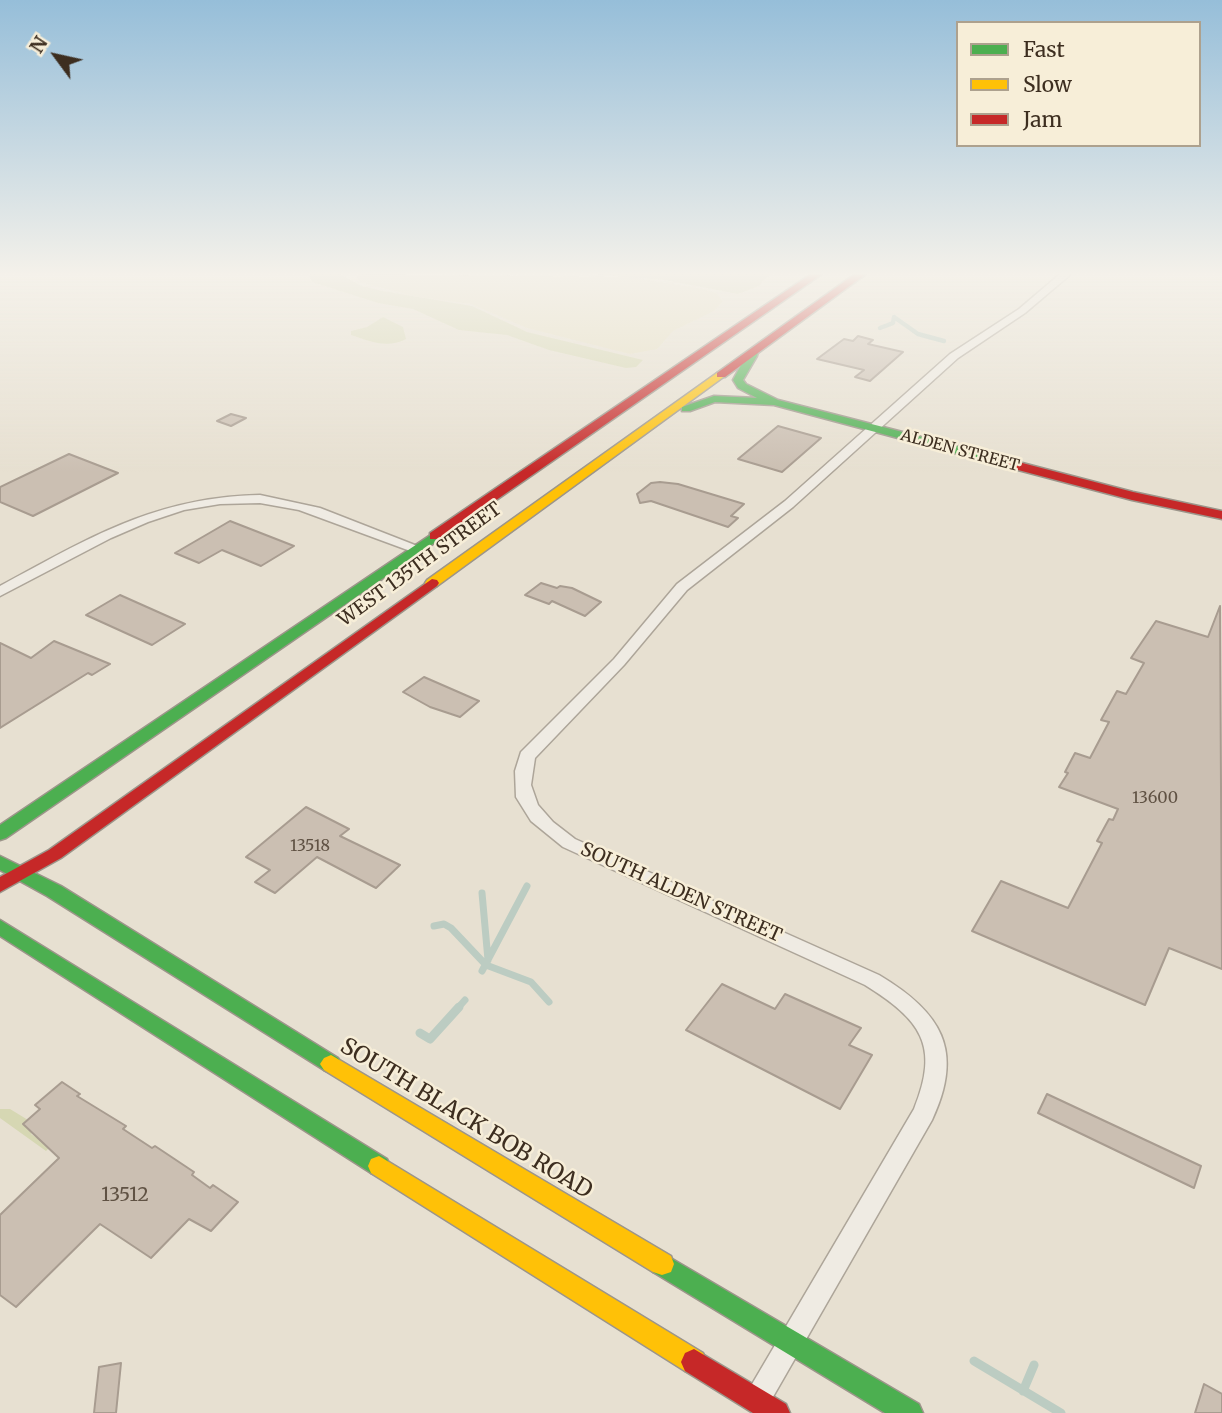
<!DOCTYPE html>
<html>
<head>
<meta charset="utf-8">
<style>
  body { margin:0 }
  #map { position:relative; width:1222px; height:1413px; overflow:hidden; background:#e7e0d1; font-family:Merriweather,serif }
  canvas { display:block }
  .legend { position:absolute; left:956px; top:21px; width:245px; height:126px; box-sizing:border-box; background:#f7eed8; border:2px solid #ada18e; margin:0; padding:9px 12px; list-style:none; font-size:21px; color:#3d2e20 }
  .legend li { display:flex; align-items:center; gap:14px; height:35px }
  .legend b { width:35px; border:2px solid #ada18e }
  .north { position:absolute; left:21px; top:21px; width:70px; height:70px; -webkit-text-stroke:5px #f7eed8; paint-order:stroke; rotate:303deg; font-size:19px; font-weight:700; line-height:28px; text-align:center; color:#3d2e20 }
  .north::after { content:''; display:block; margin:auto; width:24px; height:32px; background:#3d2e20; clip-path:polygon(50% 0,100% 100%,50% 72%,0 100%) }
</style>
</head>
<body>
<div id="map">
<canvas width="1222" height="1413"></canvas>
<ul class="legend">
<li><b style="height:9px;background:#4caf50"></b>Fast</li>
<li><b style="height:9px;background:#ffc107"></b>Slow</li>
<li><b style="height:9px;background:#c62828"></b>Jam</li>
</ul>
<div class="north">N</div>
</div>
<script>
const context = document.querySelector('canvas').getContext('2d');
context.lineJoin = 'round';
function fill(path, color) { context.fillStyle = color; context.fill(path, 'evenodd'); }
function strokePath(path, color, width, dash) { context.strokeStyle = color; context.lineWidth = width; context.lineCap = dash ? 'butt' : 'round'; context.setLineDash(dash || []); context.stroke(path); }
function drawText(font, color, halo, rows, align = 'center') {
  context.font = font + ' Merriweather,serif'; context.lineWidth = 5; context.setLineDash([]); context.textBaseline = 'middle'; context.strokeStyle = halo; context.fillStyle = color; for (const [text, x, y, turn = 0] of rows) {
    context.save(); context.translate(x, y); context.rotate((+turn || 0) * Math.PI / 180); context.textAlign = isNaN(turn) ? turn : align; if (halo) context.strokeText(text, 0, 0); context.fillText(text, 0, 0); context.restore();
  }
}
fill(new Path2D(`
  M358,274L631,277L704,289L716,293L723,301L714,311L673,331L657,349L630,354L527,328L471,304L418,297L362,283L357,279Z`), '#e6dfc2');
fill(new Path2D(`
  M311,274H340L362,286L383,291L472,306L527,332L643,360L636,367L626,368L549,350L507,335L459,330L413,309L378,303L312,282L309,276Z
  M592,274H770L759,286L738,294L664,280Z
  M383,317L403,327L406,339C387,349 369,341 351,335V331L367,327Z
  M0,1109H10L28,1120L23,1124L33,1131L31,1134L50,1147L46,1151L0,1118Z`), '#d6d7b3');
strokePath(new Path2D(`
  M880,328L893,323L894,317L918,334L944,341`), '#bcccc2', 4.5);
strokePath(new Path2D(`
  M482,893L488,960
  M434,926L444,924L451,928L486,965L531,982L549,1002
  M482,971L527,886
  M457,1009L465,1000`), '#bcccc2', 7);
strokePath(new Path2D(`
  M420,1033L430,1039L459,1007
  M974,1361L1061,1413
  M1023,1391L1034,1365`), '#bcccc2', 9);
const building = new Path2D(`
  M858,336L873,340L868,344L903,352L870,381L855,377L864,370L817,359L844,339L853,341Z
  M231,414L246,418L231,426L217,421Z
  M778,426L821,438L782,472L738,459Z
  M69,454L118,473L33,516L0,502V487Z
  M660,482L678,484L744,504L731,516L738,518L728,527L651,501L640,503L637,494L651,483Z
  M230,521L294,546L261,566L222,550L199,563L175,553Z
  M541,583L557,588L560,586L572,588L601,602L585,616L552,601L549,604L525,595Z
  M120,595L185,624L152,645L86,615Z
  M1220,606L1222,969L1169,948L1145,1005L972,931L1001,881L1068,908L1102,843L1097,841L1109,819L1113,820L1118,809L1059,787L1068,773L1065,772L1075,753L1090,758L1109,722L1101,720L1117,691L1126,694L1144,663L1131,658L1156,621L1208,637Z
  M54,641L110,664L92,675L88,673L0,728V643L31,658Z
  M424,677L479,701L460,717L430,707L403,692Z
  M306,807L349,829L340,836L400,865L376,888L317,857L275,893L255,882L270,870L246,857Z
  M722,984L775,1009L785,994L861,1028L849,1045L872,1055L840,1109L686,1030Z
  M62,1082L80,1094L77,1096L126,1126L123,1129L152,1148L155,1146L194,1172L192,1175L210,1188L213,1185L238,1202L211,1231L189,1219L151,1258L100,1224L16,1307L0,1295V1215L59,1158L23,1124L40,1109L35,1105Z
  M1047,1094L1201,1166L1194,1188L1038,1113Z
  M121,1363L116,1413H94L99,1367Z
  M1204,1384L1222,1394V1413H1195Z`);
fill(building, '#cbbfb2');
strokePath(building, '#a89c90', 2);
const street = new Path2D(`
  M1060,274H1071L1025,313L958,358L793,507L687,590L624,665L535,758L531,785L538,805L553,822L575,839L879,975C941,1012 965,1050 932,1120L766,1409L757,1413L748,1409L744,1400L748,1391L914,1109C940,1045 921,1020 865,985L563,847L531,821L516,797L515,771L521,752L614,659L677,584L785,501L950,354L1019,309Z
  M260,495L320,508L425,549L423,552H413L299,510L260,503L220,504L184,510L148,522L111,538L0,596V586C89,538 156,497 260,495Z`);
const fast = new Path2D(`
  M753,349L758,352L757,356L743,380L746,384L778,400L992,455L994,458L988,462L774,405L715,402L690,411H682V407L714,396L757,398L738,388L733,380L748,352Z
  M435,532L440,533V539L6,838L0,840V825Z
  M0,856L61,886L338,1058L342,1064L338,1070L331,1073L324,1070L47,896L0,870Z
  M0,920L387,1159L390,1166L387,1173L379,1176L371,1173L0,936Z
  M662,1253L919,1404L923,1413H885L653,1272L650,1264L653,1256Z`);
const slow = new Path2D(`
  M717,373L726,375L437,586H427L425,583L427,580Z
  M331,1055L671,1256L674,1264L671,1272L662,1275L653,1272L324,1070L320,1064L324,1058Z
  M379,1156L703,1353L707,1362L703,1371L694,1375L685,1371L371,1173L368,1166L371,1159Z`);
const jam = new Path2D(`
  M811,274H822L440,539H430V533Z
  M855,274H866L725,377H717V373Z
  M988,454L1133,492L1222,511V519L1132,500L984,461V455Z
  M432,579L437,580L439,583L437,586L61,858L0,892V877L49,850Z
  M694,1349L786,1404L790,1413H753L685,1371L681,1362L685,1353Z`);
strokePath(street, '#ada599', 3);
strokePath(fast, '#9c958a', 3);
strokePath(slow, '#9c958a', 3);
strokePath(jam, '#9c958a', 3);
fill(street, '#efebe3');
fill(fast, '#4caf50');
fill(slow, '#ffc107');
fill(jam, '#c62828');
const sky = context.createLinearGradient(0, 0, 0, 472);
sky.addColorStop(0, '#96bed9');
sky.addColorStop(0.58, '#f4f1ea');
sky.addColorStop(1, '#f4f1ea00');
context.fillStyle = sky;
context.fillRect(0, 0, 1222, 472);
drawText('16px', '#3d2e20', '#f7eed8', [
  ["ALDEN STREET",960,451,15]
]);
drawText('16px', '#605244', null, [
  ["13600",1155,798],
  ["13518",310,846]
]);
drawText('19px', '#3d2e20', '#f7eed8', [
  ["WEST 135TH STREET",420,565,-36],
  ["SOUTH ALDEN STREET",681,893,24]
]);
drawText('19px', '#605244', null, [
  ["13512",125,1196]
]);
drawText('23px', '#3d2e20', '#f7eed8', [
  ["SOUTH BLACK BOB ROAD",466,1119,31]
]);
</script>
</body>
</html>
